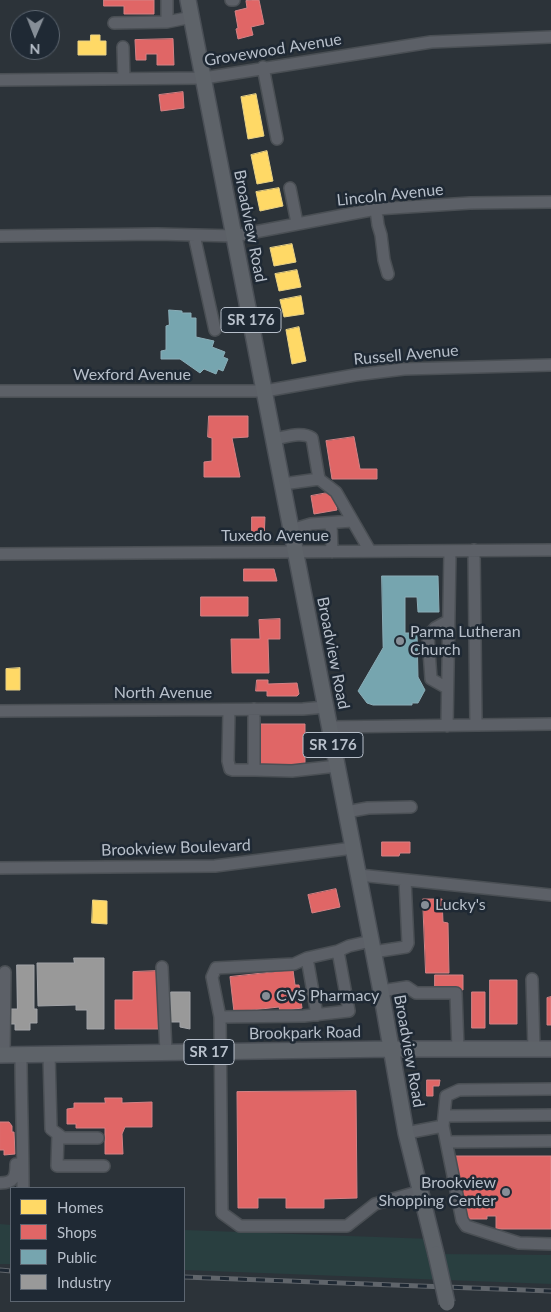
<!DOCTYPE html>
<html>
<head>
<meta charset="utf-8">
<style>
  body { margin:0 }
  #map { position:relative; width:551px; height:1312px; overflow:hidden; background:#2c3339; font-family:Lato,sans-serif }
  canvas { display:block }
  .legend { position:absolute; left:10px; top:1187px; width:175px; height:115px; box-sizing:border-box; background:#1f2934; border:1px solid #5c6570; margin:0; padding:6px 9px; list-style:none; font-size:15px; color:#b7bfca }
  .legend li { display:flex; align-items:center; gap:10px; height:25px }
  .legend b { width:25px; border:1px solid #5c6570 }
  .north { position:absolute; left:10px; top:10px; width:50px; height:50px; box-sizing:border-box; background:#1f2934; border:1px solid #5c6570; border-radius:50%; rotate:181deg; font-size:14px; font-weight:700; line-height:20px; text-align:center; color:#b7bfca }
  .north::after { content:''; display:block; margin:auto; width:18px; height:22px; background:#868e97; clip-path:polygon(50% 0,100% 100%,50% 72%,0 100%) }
</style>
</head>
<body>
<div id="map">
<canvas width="551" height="1312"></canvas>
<ul class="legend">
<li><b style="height:14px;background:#ffd966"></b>Homes</li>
<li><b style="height:14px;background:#e06666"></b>Shops</li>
<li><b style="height:14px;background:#76a5af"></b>Public</li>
<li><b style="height:14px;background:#999"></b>Industry</li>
</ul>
<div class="north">N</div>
</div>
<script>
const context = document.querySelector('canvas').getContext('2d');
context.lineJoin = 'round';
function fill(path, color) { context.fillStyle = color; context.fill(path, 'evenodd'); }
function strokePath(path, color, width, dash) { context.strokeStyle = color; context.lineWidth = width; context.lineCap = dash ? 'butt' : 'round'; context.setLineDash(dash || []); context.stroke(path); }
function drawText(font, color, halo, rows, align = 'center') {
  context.font = font + ' Lato,sans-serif'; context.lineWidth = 5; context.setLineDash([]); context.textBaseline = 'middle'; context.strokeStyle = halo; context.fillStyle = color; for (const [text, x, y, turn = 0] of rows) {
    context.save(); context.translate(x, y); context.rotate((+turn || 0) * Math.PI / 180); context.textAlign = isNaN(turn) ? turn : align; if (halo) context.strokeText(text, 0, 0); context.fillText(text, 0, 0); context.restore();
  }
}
fill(new Path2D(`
  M0,1224L11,1225V1264H0Z
  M184,1230L432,1239L436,1254L551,1255V1284L184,1270Z`), '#293f40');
const homes = new Path2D(`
  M91,35H100V41H106V55H78V41H90Z
  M256,94L264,136L248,139L241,97Z
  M267,151L273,181L257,184L251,155Z
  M279,188L283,206L260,211L256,192Z
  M292,244L296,262L274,266L270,248Z
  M297,270L301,287L279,291L275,274Z
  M301,296L304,314L284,317L280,300Z
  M299,327L306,361L292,364L286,330Z
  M20,668V690H6V669Z
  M93,900L107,901V924L92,923Z`);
fill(homes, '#ffd966');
strokePath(homes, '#e9d184', 1);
const shops = new Path2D(`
  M104,0H154V14H124V6H104Z
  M252,0H259L264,24L251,27L253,35L238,39L236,29L238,28L235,11L247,8L246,1Z
  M173,39L174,65H157V54H146V60H136L135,40Z
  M183,92L184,108L161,111L159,95Z
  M209,416H248V437L232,438L240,477H204V462L212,461V438L208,437Z
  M354,437L360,469H377V479H332L326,441Z
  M333,492L337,510L314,514L311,496Z
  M252,517H265L264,540H252Z
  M244,569H274L277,581H244Z
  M201,597H248V616H201Z
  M280,619V639H268L269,673H232L231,639H260L259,620Z
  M257,680H268V684L297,683L299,694L297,696H267V691H256Z
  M260,724H305V766L260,767Z
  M382,842H410V853H400L399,856H382Z
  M336,889L340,907L312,913L308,895Z
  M423,899H442L443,922L448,923L449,973H426Z
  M293,970L295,985H299L302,1008L280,1011L279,1007L234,1012L230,977Z
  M157,971L158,1029H115V1000H133V972Z
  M435,975H463V990H435Z
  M490,980H517V1024H490Z
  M472,992H485V1028H472Z
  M551,997V1025H547V998Z
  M427,1080H440L439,1086H433V1096H427Z
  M356,1091L357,1198L324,1199V1208H286V1198H258V1208H238L237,1092Z
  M105,1098H122V1103L152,1102V1127H125L122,1134L123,1154H105V1128H76V1124H67V1109L74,1108V1103H105Z
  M0,1122H9L12,1126V1132H14L15,1154L4,1155V1150H0Z
  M455,1156H551V1229H496V1216H487V1219H468L455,1168Z`);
fill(shops, '#e06666');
strokePath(shops, '#d48184', 1);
const public = new Path2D(`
  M169,310L182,311V313H191V318H196V337L214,341L212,347L225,352L223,357L228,359L223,371L218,369L216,374L204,369L200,373L180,359H161V351L166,350V326L169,325Z
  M382,576H438L439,612H418L417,597H405V633H417L418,677L425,690L418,703H412V705H373L367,703L358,691L383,648Z`);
fill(public, '#76a5af');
strokePath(public, '#8aadb7', 1);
const industry = new Path2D(`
  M74,958H104V1029H87V1010H76V1005L38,1006L37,963H74Z
  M17,965H34V1009H37V1023H30V1030H15V1024H9V1009H17Z
  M171,992H190V1029L180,1027V1022H171Z`);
fill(industry, '#999');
strokePath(industry, '#a2a4a8', 1);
const minor = new Path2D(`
  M167,0V22L192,17
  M231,0H234
  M114,23L167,22
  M123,47L124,79
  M263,67L277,139
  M0,80L204,78L431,42L551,37
  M290,188L297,223
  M376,209L378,225L381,235L384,260L388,274
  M194,235L215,330
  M0,236L157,234L234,236L376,209L470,203L551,202
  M0,391H265L355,375L404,369L551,365
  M274,439C286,437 302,431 312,438L319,479L336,492L370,551
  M283,484L319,479
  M331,523L332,552
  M291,530L311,524L352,521
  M474,550L476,725
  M0,554L551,550
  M447,688L431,679L428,636L435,628L448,621
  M254,709V770L292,771L337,766
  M229,710L228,761L230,769L233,770H254
  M0,711L303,709L326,707
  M447,726L450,551
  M329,727L551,724
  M346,812L368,808L411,807
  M0,868L215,866L353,848
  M359,875L551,895
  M371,941L349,946L338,951L349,1011L304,1016L220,1017L222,1213L240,1226H347L375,1204L421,1191
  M373,952L406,947L408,943L405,880
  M162,967L166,1052
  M532,979L534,1049
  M381,991L407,987L416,993H456L458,1049
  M317,1015L307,958L338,951
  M220,1017L212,977L216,968L294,964L307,958
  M21,1054C21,1099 23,1143 23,1188
  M49,1054L51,1129L63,1138H98
  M4,1055L5,972
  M444,1116L551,1115
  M443,1126L446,1096L459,1090L551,1089
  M406,1133L443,1126L462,1220L466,1226L519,1243L551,1244
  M58,1134L57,1166H104
  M447,1142L551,1141
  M0,1183C14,1183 16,1177 16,1164`);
const major = new Path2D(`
  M188,0L381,991L406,1133L436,1254
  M0,1055L391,1049H551`);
strokePath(minor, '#4a4f54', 14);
strokePath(major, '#4a4f56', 18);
strokePath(minor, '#5c6067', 11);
strokePath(major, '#5e6369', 15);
const rail = new Path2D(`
  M0,1270L11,1271
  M184,1277L551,1291`);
strokePath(rail, '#60656b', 5);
strokePath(rail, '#1f2934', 3, [9]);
const majorBridge = new Path2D(`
  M436,1254L447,1303`);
strokePath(majorBridge, '#4a4f56', 18, []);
strokePath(majorBridge, '#5e6369', 15);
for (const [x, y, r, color] of [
  [400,641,5,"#868e97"],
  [425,905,5,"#868e97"],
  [266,996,5,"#868e97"],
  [506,1192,5,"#868e97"]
]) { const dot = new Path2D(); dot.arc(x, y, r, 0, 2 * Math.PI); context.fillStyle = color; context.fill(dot); strokePath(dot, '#1f2934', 2); }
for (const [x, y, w] of [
  [251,320,60],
  [333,745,60],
  [209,1052,50]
]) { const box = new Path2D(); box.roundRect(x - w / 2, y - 12.5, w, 25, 4); context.fillStyle = '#1f2934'; context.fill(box); strokePath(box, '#b7bfca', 1); }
drawText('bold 15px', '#b7bfca', null, [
  ["SR 176",251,320],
  ["SR 176",333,745],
  ["SR 17",209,1052]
]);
drawText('16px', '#b7bfca', '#1f2934', [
  ["Grovewood Avenue",273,50,-9],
  ["Lincoln Avenue",390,195,-6],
  ["Broadview Road",250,226,79],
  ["Russell Avenue",406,355,-5],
  ["Wexford Avenue",132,375],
  ["Tuxedo Avenue",275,536],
  ["Broadview Road",333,653,79],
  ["North Avenue",163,693],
  ["Brookview Boulevard",176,848,-2],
  ["Brookpark Road",305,1033,-1],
  ["Broadview Road",409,1051,80]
]);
drawText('16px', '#b7bfca', '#1f2934', [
  ["Parma Lutheran",410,632],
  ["Church",410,650],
  ["Lucky's",435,905],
  ["CVS Pharmacy",276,996],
  ["Brookview",496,1183,"right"],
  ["Shopping Center",496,1201,"right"]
], 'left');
</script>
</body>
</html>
